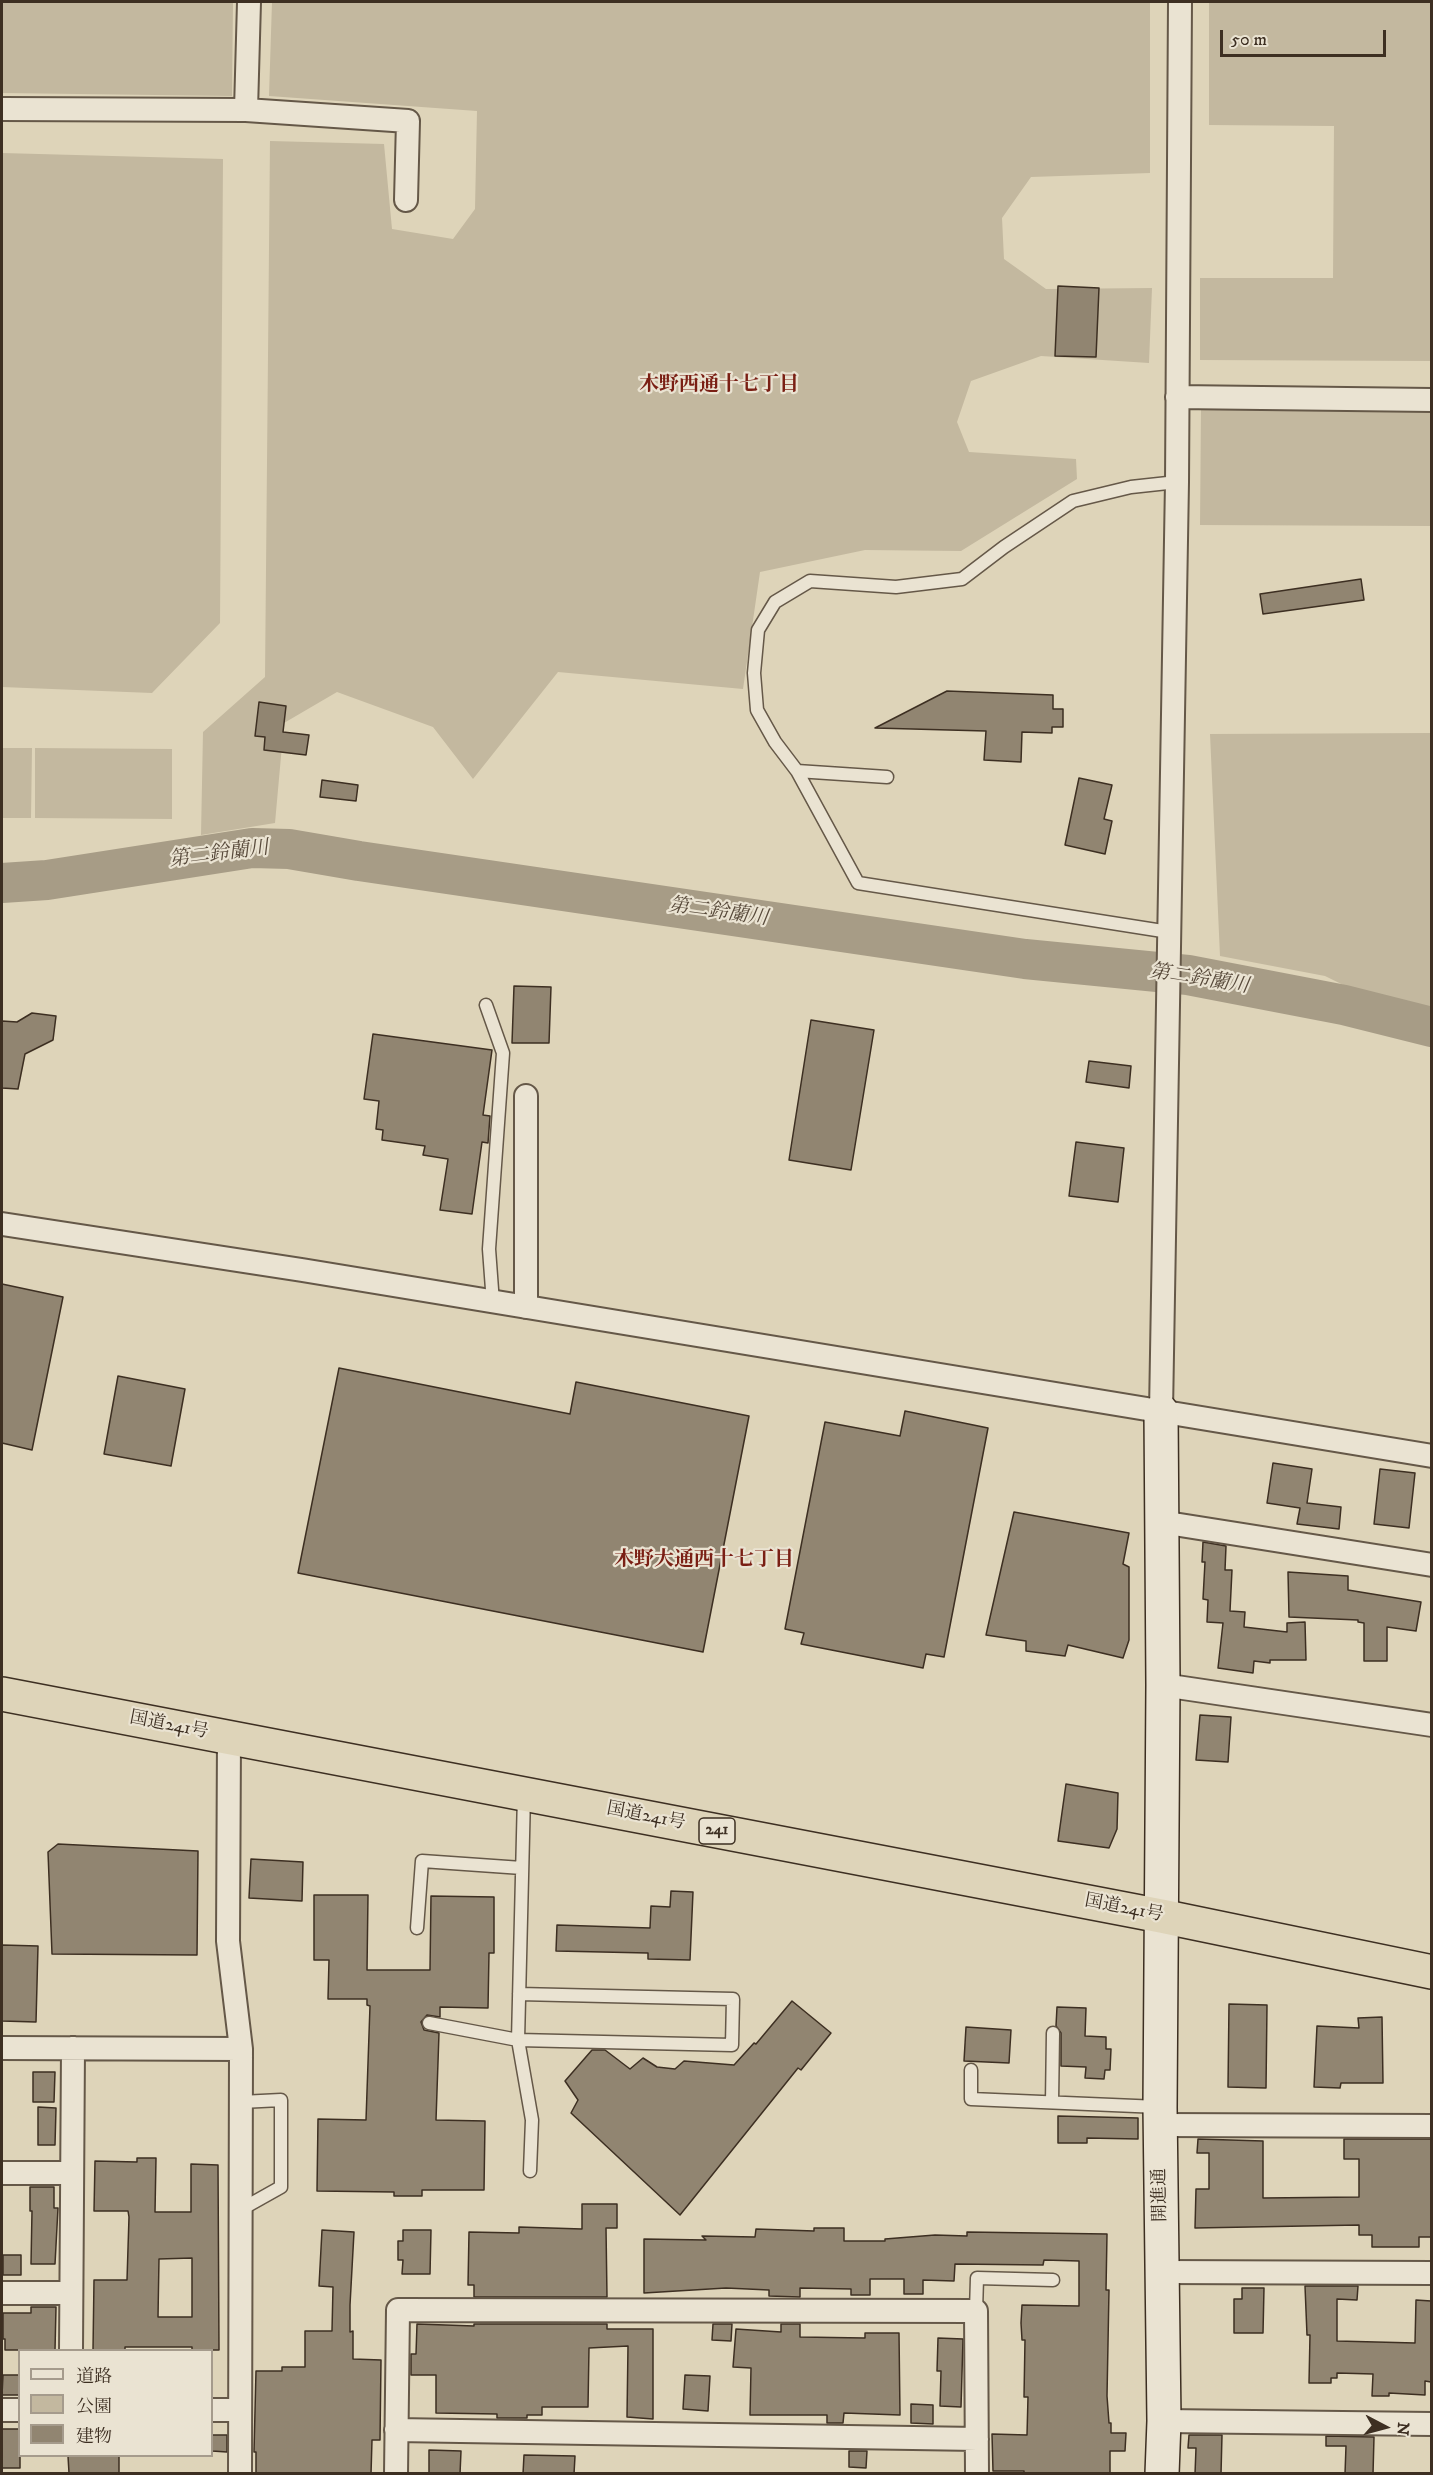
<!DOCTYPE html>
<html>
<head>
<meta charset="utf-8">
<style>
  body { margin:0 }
  #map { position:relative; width:1433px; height:2475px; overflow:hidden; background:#ded4b9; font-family:"IM FELL DW Pica","Noto Serif JP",serif }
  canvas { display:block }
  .frame { position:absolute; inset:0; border:3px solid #3d2f22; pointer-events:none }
  .legend { position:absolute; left:18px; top:2349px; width:195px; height:108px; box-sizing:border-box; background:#eae3d2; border:2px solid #a59b8c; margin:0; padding:8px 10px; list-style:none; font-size:18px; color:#3d2f22 }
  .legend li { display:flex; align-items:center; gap:12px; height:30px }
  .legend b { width:30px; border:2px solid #a59b8c }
  .north { position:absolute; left:1355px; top:2397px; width:60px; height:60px; -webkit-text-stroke:4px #eae3d2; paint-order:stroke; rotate:96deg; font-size:16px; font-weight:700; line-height:24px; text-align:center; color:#3d2f22 }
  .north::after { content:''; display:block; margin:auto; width:21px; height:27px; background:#3d2f22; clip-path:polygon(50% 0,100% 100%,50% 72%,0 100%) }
  .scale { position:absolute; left:1220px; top:30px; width:166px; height:27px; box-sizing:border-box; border:3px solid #3d2f22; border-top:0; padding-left:8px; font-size:18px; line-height:21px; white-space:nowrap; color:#3d2f22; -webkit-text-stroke:4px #eae3d2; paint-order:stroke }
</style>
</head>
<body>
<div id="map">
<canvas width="1433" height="2475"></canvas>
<div class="frame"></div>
<ul class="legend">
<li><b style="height:8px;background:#eae3d2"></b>道路</li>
<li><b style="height:16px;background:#c3b89f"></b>公園</li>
<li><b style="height:16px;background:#918571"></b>建物</li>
</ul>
<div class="north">N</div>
<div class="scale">50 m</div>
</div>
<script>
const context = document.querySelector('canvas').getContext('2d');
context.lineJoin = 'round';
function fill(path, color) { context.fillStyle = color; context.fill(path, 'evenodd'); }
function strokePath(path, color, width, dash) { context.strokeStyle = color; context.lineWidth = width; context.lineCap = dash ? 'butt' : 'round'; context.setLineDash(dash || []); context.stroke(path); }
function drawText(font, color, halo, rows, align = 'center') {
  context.font = font + ' "IM FELL DW Pica","Noto Serif JP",serif'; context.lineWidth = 4.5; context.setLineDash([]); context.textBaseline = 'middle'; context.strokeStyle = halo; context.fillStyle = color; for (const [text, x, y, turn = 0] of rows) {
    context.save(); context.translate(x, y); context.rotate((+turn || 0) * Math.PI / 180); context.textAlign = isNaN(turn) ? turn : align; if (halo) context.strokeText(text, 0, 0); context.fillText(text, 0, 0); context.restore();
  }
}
fill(new Path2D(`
  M2,2H233L232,96L2,93Z
  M272,2H1150V173L1031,177L1002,218L1004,259L1046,289L1152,288L1149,363L1041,356L971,381L957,422L969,452L1076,459L1077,479L961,551L865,550L760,572L743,689L558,672L473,779L433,727L337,692L284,723L275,823L201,835L203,732L265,677L270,141L384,144L392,229L453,239L475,209L477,111L269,96Z
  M1209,2H1431V361L1200,360V278H1333L1334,126L1209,125Z
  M2,153L223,159L220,623L152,693L2,687Z
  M1201,406L1431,410V526L1200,525Z
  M1431,733V1028L1325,976L1220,956L1210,734Z
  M2,748H32L31,818H2Z
  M35,748L172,749V819L35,818Z`), '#c3b89f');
strokePath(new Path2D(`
  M2,883L47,880L252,848L289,849L359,861L1025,959L1188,975L1344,1005L1432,1027`), '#a79c86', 40);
const building = new Path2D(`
  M1058,286L1099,288L1096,357L1055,356Z
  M1361,579L1364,600L1263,614L1260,594Z
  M947,691L1053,695V709H1063V727H1052V733L1022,732L1021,762L984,760L986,731L875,728Z
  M259,702L286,706L283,732L309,735L306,755L264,750L265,737L255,736Z
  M1079,778L1112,785L1104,819L1112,821L1105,854L1065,845Z
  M322,780L358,785L356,801L320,797Z
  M514,986L551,987L549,1043H512Z
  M32,1013L56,1016L53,1040L25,1054L18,1089L2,1088V1021L17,1022Z
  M811,1020L874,1030L851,1170L789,1160Z
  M373,1034L492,1050L483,1115L490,1116L488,1143L482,1142L472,1214L440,1210L448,1159L423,1155L425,1146L382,1140L383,1130L376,1129L379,1101L364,1099Z
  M1089,1061L1131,1066L1129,1088L1086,1082Z
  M1076,1142L1124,1148L1118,1202L1069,1196Z
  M2,1284L63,1297L32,1450L2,1443Z
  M339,1368L570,1414L576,1382L749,1416L703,1652L298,1573Z
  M118,1376L185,1389L171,1466L104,1454Z
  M905,1411L988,1428L944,1657L926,1654L923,1668L801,1644L804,1633L785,1629L825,1422L900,1436Z
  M1273,1463L1312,1469L1307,1503L1341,1507L1339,1529L1297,1524L1300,1508L1267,1503Z
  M1380,1469L1415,1473L1409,1528L1374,1524Z
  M1014,1512L1129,1533L1123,1564L1129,1567V1640L1123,1658L1068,1645L1065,1656L1026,1651V1641L986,1635Z
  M1203,1542L1226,1546L1225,1570H1232L1230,1611L1245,1612L1244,1627L1287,1632V1623L1305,1622L1306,1660H1270V1663L1254,1661L1253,1673L1218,1668L1223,1623L1207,1622L1208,1600L1203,1599L1205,1562H1202Z
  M1288,1572L1348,1576V1590L1421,1602L1416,1631L1387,1627V1661H1364V1623L1358,1622V1620L1289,1617Z
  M1200,1715L1231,1717L1228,1762L1196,1760Z
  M1066,1784L1118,1793L1117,1829L1109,1848L1058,1841Z
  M58,1844L198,1851L197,1955L52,1954L48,1852Z
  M251,1859L303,1862L302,1901L249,1898Z
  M671,1891L693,1892L690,1960L648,1959V1953L556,1951L557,1925L650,1928L651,1906L670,1907Z
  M314,1895H368L367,1970H430L431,1896L494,1897V1953H489L488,2008L440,2007V2017L427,2015L421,2022L424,2030L439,2033L436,2120L485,2121L484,2190H422V2196H394V2192L317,2191L318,2119L366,2120L370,2006L367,2005V1999H328L329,1960H314Z
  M2,1945L38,1946L36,2022L2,2021Z
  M792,2001L831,2033L801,2070L798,2068L680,2215L571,2113L578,2100L565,2081L592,2050H605L630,2069L643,2058L657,2067L675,2069L684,2061L734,2065L754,2043L756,2044Z
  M1229,2004L1267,2005L1266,2088L1228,2087Z
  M1057,2007L1086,2008L1085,2036L1106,2037V2049H1111L1110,2070H1105L1104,2079L1085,2078L1086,2067L1061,2066V2033L1056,2026Z
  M1382,2017L1383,2083H1341L1340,2088L1314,2087L1317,2026L1359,2028L1358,2018Z
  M966,2027L1011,2030L1009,2063L964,2061Z
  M33,2072H55L54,2102H33Z
  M38,2107L56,2108L55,2145H38Z
  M1058,2116L1138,2118V2139L1087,2138V2143H1058Z
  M1198,2139L1263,2141V2198L1359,2197V2159H1344V2139H1431V2237H1419V2247H1372V2235H1359V2225L1195,2228L1196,2189H1209V2153H1197Z
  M137,2158H156L155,2212H191V2164L218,2165L219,2350H192V2347H125V2350H93L94,2280H127L129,2217L128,2211H94L95,2161L137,2162ZM192,2258V2317H158L159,2259Z
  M30,2187H54V2208H58L55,2264H31L32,2211H30Z
  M582,2204H617V2228H606L607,2297H474V2285H468L469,2232L519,2233V2227L582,2229Z
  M814,2228H844V2241H885V2239L935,2235L967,2236V2232L1107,2234L1106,2290H1109L1107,2396L1109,2423H1111V2433H1126L1125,2451H1110V2474H1024V2471H993L992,2434L1027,2435L1028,2397H1024L1025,2340H1022L1021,2323L1022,2305L1079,2306V2261L1044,2260L1043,2265L955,2264L954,2281L923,2280V2294H904V2279H870V2295H851V2289L800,2288V2297L769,2296V2290L726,2288L644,2293V2239L706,2240L702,2236L755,2237L756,2229L814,2231Z
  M322,2230L354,2232L350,2305V2332L353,2331V2359L381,2360L380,2440H372L371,2474H256V2452H254L256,2371H282V2367H305V2331H332L333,2287L319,2286Z
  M403,2230H431L430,2274H402L403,2260H398V2241H403Z
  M3,2255H21V2275H3Z
  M1305,2286H1358L1357,2300L1337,2299V2341L1415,2343L1416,2300L1431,2301V2382L1425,2381V2395L1389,2393V2396H1372L1373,2374L1337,2373V2378H1331V2383H1309L1310,2335H1307Z
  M1242,2288H1264L1263,2333H1234V2299H1242Z
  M31,2307H56L55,2350H5V2339H3V2313H31Z
  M417,2324L474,2326V2324H607V2329H653V2419L627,2417L628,2346L589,2348L588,2407H542V2415H527V2418H497V2414L436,2413V2375H411V2354H416Z
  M713,2324H732L731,2341L712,2340Z
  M781,2324H800V2337L865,2338V2333H899L900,2415L844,2413L843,2423H827V2415H750L751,2368L733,2367L736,2329L781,2332Z
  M938,2338L963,2339L961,2407L940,2406L941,2371H937Z
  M3,2375H20V2395H2Z
  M685,2375L710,2376L708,2411L683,2409Z
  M911,2404L933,2405V2424L911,2423Z
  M2,2429H20V2468H2Z
  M212,2435H227V2452L212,2451Z
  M1189,2435H1222L1221,2474H1195L1196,2448H1188Z
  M1326,2436L1374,2437L1373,2474H1345L1346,2446H1326Z
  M429,2450L461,2451L460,2474H429Z
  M849,2451H867L866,2468L849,2467Z
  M524,2455L575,2456L574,2474H523Z
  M68,2456H119V2474L69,2473Z`);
fill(building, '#918571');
strokePath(building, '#3d2f22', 1.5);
const lane = new Path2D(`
  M797,771L775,742L757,710L754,673L758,630L775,602L810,581L896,587L962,579L1004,547L1073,501L1131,487L1177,482
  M887,777L797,771L858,883L1169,932
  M486,1005L503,1053L489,1249L493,1303
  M417,1928L422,1861L522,1868
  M519,1994L733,1999L732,2045L518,2040L524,1795
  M429,2023L518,2040L532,2120L530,2171
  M971,2070V2099L1159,2107
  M1052,2102L1053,2033
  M240,2210L281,2187V2100L241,2102
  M976,2311L977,2278L1053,2280`);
const street = new Path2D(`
  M2,109L246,110L408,121L406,200
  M246,110L249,2
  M1177,397L1432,400
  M2,1224L302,1270L1432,1456
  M526,1307V1096
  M1161,1411L1177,482L1180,2
  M1161,1522L1432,1565
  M1163,1685L1432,1725
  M229,1738L228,1941L241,2049L240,2474
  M2,2048L241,2049
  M1161,2125L1432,2126
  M2,2173H72
  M1162,2272L1432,2273
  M2,2293H71
  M71,2350L73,2048
  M2,2410H20
  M212,2410H240
  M1164,2421L1432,2424
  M396,2430L977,2439
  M396,2474L398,2310L976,2311L977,2474`);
const secondary = new Path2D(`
  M1161,1411L1163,1685L1160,2107L1164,2421L1162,2474`);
const highway = new Path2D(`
  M2,1694L1161,1916L1432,1972`);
strokePath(lane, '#655848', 15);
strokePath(street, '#655848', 26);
strokePath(secondary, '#3d2f22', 36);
strokePath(highway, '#3d2f22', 36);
strokePath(lane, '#eae3d2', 12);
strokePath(street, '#eae3d2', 22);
strokePath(secondary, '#eae3d2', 33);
strokePath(highway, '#ded4b9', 33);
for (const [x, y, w] of [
  [717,1831,36]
]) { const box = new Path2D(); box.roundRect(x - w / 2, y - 13, w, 26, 4.5); context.fillStyle = '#eae3d2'; context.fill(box); strokePath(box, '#3d2f22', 1.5); }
drawText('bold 16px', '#3d2f22', null, [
  ["241",717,1831]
]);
drawText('18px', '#3d2f22', '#eae3d2', [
  ["国道241号",169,1726,11],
  ["国道241号",646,1817,11],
  ["国道241号",1124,1909,11],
  ["開進通",1161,2195,-91]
]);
drawText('bold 20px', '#7a1f14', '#eae3d2', [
  ["木野西通十七丁目",719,386],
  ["木野大通西十七丁目",704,1561]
]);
drawText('italic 20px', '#584a3b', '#eae3d2', [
  ["第二鈴蘭川",219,855,-7],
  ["第二鈴蘭川",718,913,8],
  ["第二鈴蘭川",1199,980,9]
]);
</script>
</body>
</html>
